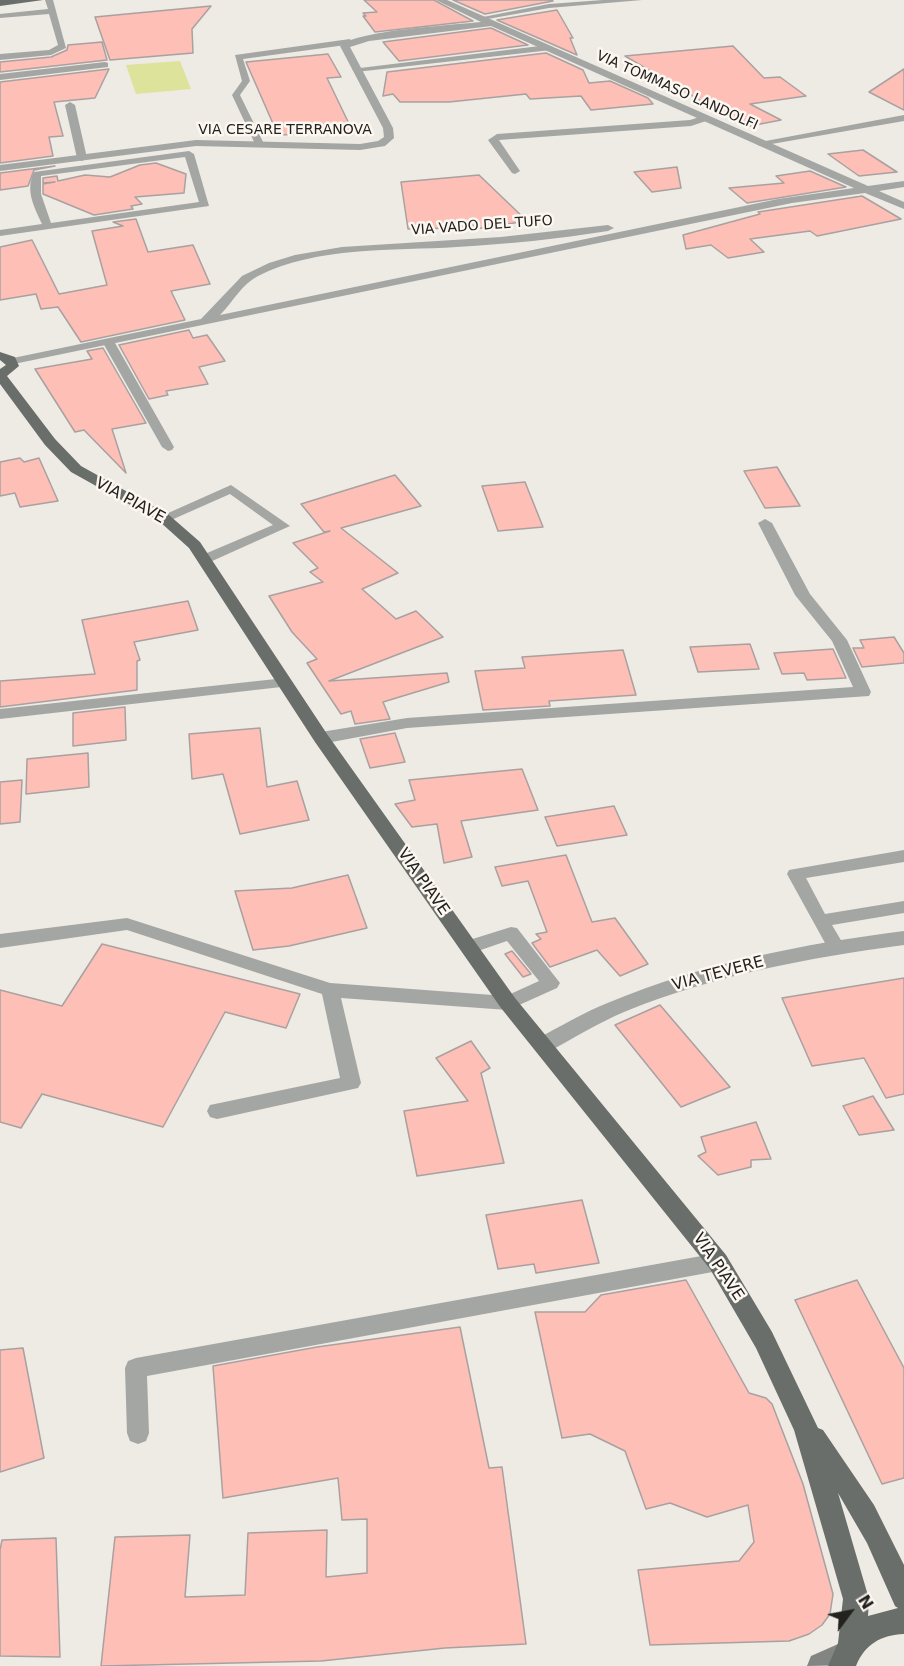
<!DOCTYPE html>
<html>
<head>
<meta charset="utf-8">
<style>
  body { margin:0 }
  #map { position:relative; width:904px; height:1666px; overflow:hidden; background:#eeeae4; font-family:"DejaVu Sans",sans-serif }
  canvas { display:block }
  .north { position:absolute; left:820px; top:1582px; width:60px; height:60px; -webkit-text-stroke:4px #fcf7f1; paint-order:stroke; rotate:58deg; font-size:16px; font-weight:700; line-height:24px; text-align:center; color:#23221f }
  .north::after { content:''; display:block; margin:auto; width:21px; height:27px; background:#23221f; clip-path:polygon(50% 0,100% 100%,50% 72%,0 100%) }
</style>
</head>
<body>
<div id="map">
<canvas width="904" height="1666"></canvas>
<div class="north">N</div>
</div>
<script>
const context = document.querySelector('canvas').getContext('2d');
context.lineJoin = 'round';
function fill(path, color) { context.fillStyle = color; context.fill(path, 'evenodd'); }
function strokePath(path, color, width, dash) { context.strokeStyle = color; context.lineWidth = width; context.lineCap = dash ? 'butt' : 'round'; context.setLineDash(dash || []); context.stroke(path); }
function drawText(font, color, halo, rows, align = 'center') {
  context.font = font + ' "DejaVu Sans",sans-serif'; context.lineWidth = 5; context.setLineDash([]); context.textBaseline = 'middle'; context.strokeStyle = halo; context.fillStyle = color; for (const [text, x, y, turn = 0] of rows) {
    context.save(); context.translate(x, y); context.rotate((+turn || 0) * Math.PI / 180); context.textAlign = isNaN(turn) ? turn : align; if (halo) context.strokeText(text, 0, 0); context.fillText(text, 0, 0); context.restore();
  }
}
fill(new Path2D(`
  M180,61L191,89L136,94L126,65Z`), '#dee39b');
const building = new Path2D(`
  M364,0H434L473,21L375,32L363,16H366L363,13L377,12Z
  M453,0H552L553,1L485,14Z
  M211,6L192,29L193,53L110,60L95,17Z
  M557,10L573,38H570L577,55L497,20Z
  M491,28L528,45L399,61L383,42Z
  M102,42L107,60L0,72V62L51,57L67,50L68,45Z
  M733,46L764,78L780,77L806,96L750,104L781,120L745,127L625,56Z
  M546,53L583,70L589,83L610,81L648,98L653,104L591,110L581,96L530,99L526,94L449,102H400L393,94L383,96L387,72Z
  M328,54L341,77L327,78L353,132L278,135L246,62Z
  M109,69L95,98L54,102L63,136L49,137L53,156L0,163V82Z
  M904,69V110L869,92Z
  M863,150L897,172L859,176L828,154Z
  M156,163L186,174L184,193L135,197L142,204L131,206L133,209L94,215L43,194V184L55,182L43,183V178L57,176L58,181L85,175L110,177L140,165Z
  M55,166L34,170L28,186L0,190V173Z
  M677,167L681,188L652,192L634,172Z
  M810,171L846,187L747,203L729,188L784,183L776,176Z
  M479,175L527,221L475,229L473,225L455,228L408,229L401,182Z
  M862,196L901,219L817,236L810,231L750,239L764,252L728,258L711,245L686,249L683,235L760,214L758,212Z
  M136,219L148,252L193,245L210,284L171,291L185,320L81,342L58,307L41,309L36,294L0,300V247L32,240L59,294L107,285L92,231L123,226L113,222Z
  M189,330L193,338L207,335L225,361L199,367L208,384L166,391L168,395L149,399L119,345Z
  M103,348L146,423L112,429L126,473L84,430L75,432L35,369L92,359L87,351Z
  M20,458L24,462L39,458L58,501L20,507L15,493L0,496V462Z
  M777,467L800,506L765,508L744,471Z
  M395,475L421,506L341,528L398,573L362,589L396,619L416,611L443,637L329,681L447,673L449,682L383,702L390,719L355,724L351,711L341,714L307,663L317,659L292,632L269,596L323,582L310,572L318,568L293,543L330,531L324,532L301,504Z
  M525,482L543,527L498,531L482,486Z
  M188,601L198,630L134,642L140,660L137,661V690L0,707V681L95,674L82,620Z
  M894,637L904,653V663L862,667L853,648H864L860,640Z
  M750,644L759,669L698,672L690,647Z
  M833,649L846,678L807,680L804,673L782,674L774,653Z
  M623,650L636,695L549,701L550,706L483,710L475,671L525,668L522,657Z
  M125,707L126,740L73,746V713Z
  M260,728L267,787L297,781L309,820L240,834L223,774L192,779L189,734Z
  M395,733L405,762L370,768L360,739Z
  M88,753L89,787L26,794L27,759Z
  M522,769L538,810L461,821L472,857L444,863L437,824L412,827L395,804L415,800L409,780Z
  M22,780L20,822L0,824V782Z
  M614,806L627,835L557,846L545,817Z
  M566,855L592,922L615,918L648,964L620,976L597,950L550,967L532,943L541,939L536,934L547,932L528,881L502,886L495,867Z
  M348,875L367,928L289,946L253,950L235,891L292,888Z
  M102,944L300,994L286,1028L225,1012L163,1127L42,1094L21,1128L0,1122V990L62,1006Z
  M512,951L531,974L523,977L505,954Z
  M904,978V1094L886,1098L864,1058L812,1066L782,998Z
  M660,1005L730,1087L681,1107L615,1025Z
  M471,1041L490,1068L481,1073L504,1163L417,1176L404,1111L468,1101L436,1058Z
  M873,1096L894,1130L859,1135L843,1106Z
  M756,1122L771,1159L751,1160V1167L718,1175L698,1156L706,1152L701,1137Z
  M582,1200L599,1263L536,1273L534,1264L498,1269L486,1215Z
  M686,1280L749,1393L766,1398L772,1404L803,1484L833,1594L830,1614L822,1625L809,1634L789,1641L650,1645L638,1570L739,1561L754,1542L748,1505L707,1517L670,1503L646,1509L625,1451L590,1434L562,1438L535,1312H585L601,1295Z
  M857,1280L904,1368V1478L882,1484L795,1300Z
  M460,1327L489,1468L502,1467L526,1644L445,1648L321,1661L101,1666L115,1537L190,1535L185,1597L245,1595L248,1533L327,1530L326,1577L367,1573V1519L342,1520L338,1478L223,1498L213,1366L317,1347Z
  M23,1348L44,1458L0,1472V1350Z
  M56,1538L60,1657L0,1656V1550L2,1540Z`);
fill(building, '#febfb7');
strokePath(building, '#a9a1a0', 1.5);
fill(new Path2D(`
  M45,0H53L66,48L51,55L0,60V54L49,50L58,45L49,14L0,18V14L48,9Z
  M603,0H642L549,8L482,20L478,18L549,4Z
  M350,39L353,44L243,59L250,81L240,95L264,144L256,146L232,95L242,81L235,55Z
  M548,45L551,50L356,72L352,69Z
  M105,62L108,63V67L0,80V74Z
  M70,102L75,105L87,158L82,161L77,158L65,105Z
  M706,115L711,118L709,120L691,126L499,140L520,171L515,174L512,173L488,140L497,134L690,120Z
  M904,115V121L760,146L755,143Z
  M189,151L194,154L209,206L0,236V230L42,224C34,207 25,190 34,172ZM185,157L199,202L51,223L41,194V176Z
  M105,341L115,343L174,447L172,450L168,451L162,447L103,343Z
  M231,485L290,526L210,562H200V556L273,525L230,494L169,521L164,522L157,518Z
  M285,678L292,683L290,686L0,719V709Z
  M904,850V862L806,878L825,914L904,901V913L832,925L845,947L842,952H830L787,874L789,870Z
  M127,918L330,983L506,996L539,981L507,941L469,954L463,952L460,947L463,942L511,927L517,928L560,983L557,988L508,1010L341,998L361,1083L358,1088L217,1119L210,1117L207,1111L210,1105L340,1078L322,994L127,930L0,948V934Z
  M718,1253L725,1255L728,1262L725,1269L718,1271L147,1376L149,1433L146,1441L138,1444L130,1441L127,1433L125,1368L128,1361L136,1358Z`), '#a4a6a4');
fill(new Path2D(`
  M436,0H447L868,186L904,181V187L879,191L904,202V209L865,193L792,203L9,365L7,362L13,358L201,319L242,276L269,263L295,255L342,247L501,237L608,225L614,228L608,231C558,239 508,244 457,247C393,251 317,246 258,276C241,285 233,302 220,315L778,199L854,188L491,26L369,41L350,47L393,128L394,138L385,146L360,150L196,146L0,171V165L196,140L360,144L378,141L384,137L383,128L340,46C357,30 454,25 481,22Z
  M765,519L772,523L810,594L847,640L871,692L869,696L407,728L321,744L313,738L321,732L407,718L853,687L832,641L795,595L758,523Z
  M904,931V945C808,958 714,975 624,1012C598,1023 574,1038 550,1051L543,1053L536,1051L533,1045L536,1039C560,1027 584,1012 610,1002C704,963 803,944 904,931Z`), '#a4a6a4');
fill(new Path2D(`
  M845,1641L855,1645L859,1655L855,1665L807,1666L811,1656Z`), '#828582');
fill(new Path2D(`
  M0,0H43L0,6Z
  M0,352L15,357L19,366L7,376L55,439L81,466L169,515L200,542L327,734L515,998L726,1255L772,1332L818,1428L823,1430L874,1505L904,1565V1634C881,1635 865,1644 856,1666H828L838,1643L843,1599L794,1430L756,1348L710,1269L501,1008L315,742L189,548L159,521L71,472L45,445L0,384V369L6,365L0,360ZM838,1493L867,1543L895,1606L898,1608L868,1616L869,1599Z`), '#696e6a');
drawText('14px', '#23221f', '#fcf7f1', [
  ["VIA TOMMASO LANDOLFI",677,91,24],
  ["VIA CESARE TERRANOVA",285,130],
  ["VIA VADO DEL TUFO",482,226,-4]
]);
drawText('16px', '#23221f', '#fcf7f1', [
  ["VIA PIAVE",130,501,29],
  ["VIA PIAVE",423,882,55],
  ["VIA TEVERE",718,974,-15],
  ["VIA PIAVE",718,1267,56]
]);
</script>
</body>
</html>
